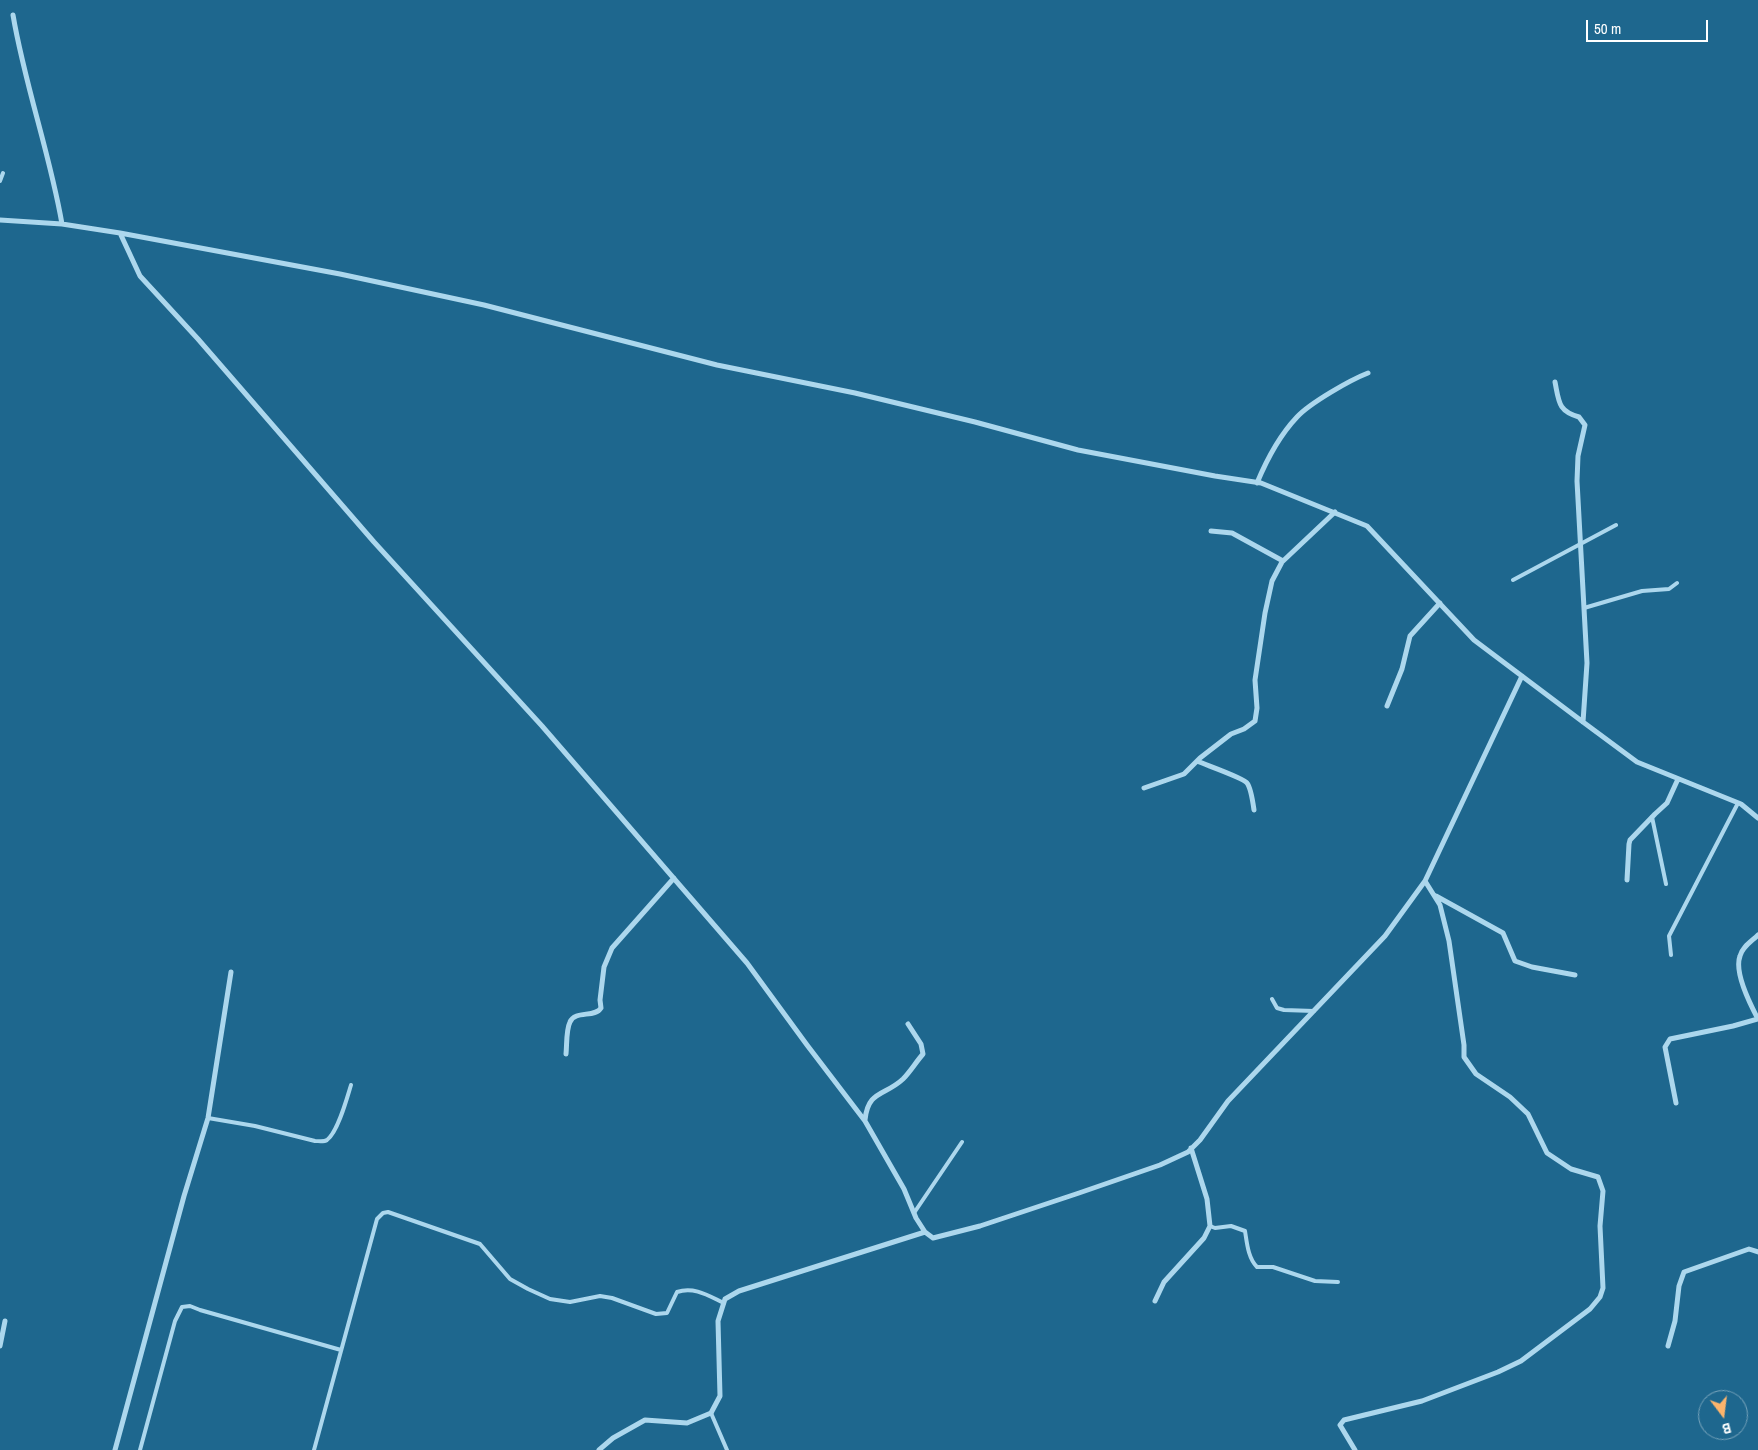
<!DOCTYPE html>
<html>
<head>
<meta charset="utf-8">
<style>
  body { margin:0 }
  #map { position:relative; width:1758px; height:1450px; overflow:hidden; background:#1e678e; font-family:"Archivo Narrow",sans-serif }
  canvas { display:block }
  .north { position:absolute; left:1698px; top:1390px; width:50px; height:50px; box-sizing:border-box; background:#1e678e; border:1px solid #78a4bb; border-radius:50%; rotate:165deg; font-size:14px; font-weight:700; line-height:20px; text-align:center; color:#fff }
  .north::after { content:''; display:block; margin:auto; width:18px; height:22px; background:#fcb46c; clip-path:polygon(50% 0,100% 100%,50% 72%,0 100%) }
  .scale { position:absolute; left:1586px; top:20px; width:122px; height:22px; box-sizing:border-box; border:2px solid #fff; border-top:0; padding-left:6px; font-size:15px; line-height:18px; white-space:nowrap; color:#fff; -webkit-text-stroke:4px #1e678e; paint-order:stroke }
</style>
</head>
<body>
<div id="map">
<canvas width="1758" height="1450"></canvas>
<div class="north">B</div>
<div class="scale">50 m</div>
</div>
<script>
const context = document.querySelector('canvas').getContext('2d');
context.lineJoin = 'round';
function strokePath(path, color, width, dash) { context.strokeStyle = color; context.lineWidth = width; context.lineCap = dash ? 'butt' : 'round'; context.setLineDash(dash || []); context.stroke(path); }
strokePath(new Path2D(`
  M0,181L3,173
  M1513,580L1616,525
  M1584,608L1642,591L1669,589L1677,583
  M1652,817L1666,884
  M1671,955L1669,936L1738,803
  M1272,999L1277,1008L1284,1010L1314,1011
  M208,1118L255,1126L315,1141C319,1141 324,1142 327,1140C338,1132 347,1098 351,1085
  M914,1213L962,1142
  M1210,1226L1215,1228L1231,1226L1245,1231C1247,1243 1248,1258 1257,1267H1273L1315,1281L1338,1282
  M711,1413L727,1450
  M140,1450L175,1321L182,1307L190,1306L200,1310L341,1350
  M314,1450L377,1219L383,1213L388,1212L480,1244L510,1279L528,1289L550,1299L570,1302L600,1296L612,1298L656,1314L667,1313L677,1292C694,1286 709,1296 724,1303`), '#acd7ed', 4);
strokePath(new Path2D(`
  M13,15C25,86 50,154 62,224
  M0,220L62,224L120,233L340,274L484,305L717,365L855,393L975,422L1078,450L1215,476L1261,483L1367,526L1474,640L1583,722L1637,762L1741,804L1758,818
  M120,233L140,276L198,339L374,542L542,726L747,963L807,1045L865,1121L904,1189L916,1218L925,1232L933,1238L980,1226L1079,1193L1160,1165L1188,1152L1200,1140L1228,1101L1385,936L1425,881L1522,676
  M1555,382C1559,402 1558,411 1579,417L1585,425L1578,456L1577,481L1587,663L1583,722
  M1257,483C1267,459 1279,436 1297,417C1310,403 1350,380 1368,373
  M1211,531L1232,533L1283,561
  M1387,706L1402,669L1410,636L1440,603
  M1197,761C1206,765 1244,778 1247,783C1251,788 1253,803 1254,810
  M1144,788L1184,774L1200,758L1231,734L1244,729L1255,721L1257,708L1255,680L1265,613L1272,581L1282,562L1335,512
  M1627,880L1629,844L1630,840L1655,814L1667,803L1678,779
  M1436,896L1503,933L1515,961L1532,967L1575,975
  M1758,935C1752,941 1742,947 1740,956C1734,972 1750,1004 1758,1019
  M566,1054C567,1044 566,1030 570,1022C575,1010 595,1018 601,1008L600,1000L604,967L612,948L674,878
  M1676,1103L1665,1047L1670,1039L1733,1026L1758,1019
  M865,1120C868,1090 885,1096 903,1079C910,1072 916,1062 923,1054L921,1044L908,1024
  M1155,1301L1164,1282L1204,1238L1210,1226L1207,1199L1191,1148
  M0,1346L5,1321
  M1668,1346L1675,1321L1679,1286L1684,1272L1749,1249L1758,1252
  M115,1450L184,1196L208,1118L231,972
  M599,1450L613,1438L645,1420L687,1423L711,1413L720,1396L718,1321L725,1299L739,1291L925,1232
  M1355,1450L1340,1425L1344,1420L1422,1401L1498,1372L1521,1361L1590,1309L1600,1297L1603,1288L1600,1226L1603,1191L1598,1177L1571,1169L1547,1153L1528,1114L1510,1097L1476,1074L1464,1057V1045L1449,941L1440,905L1425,881`), '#acd7ed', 5);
</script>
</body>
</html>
